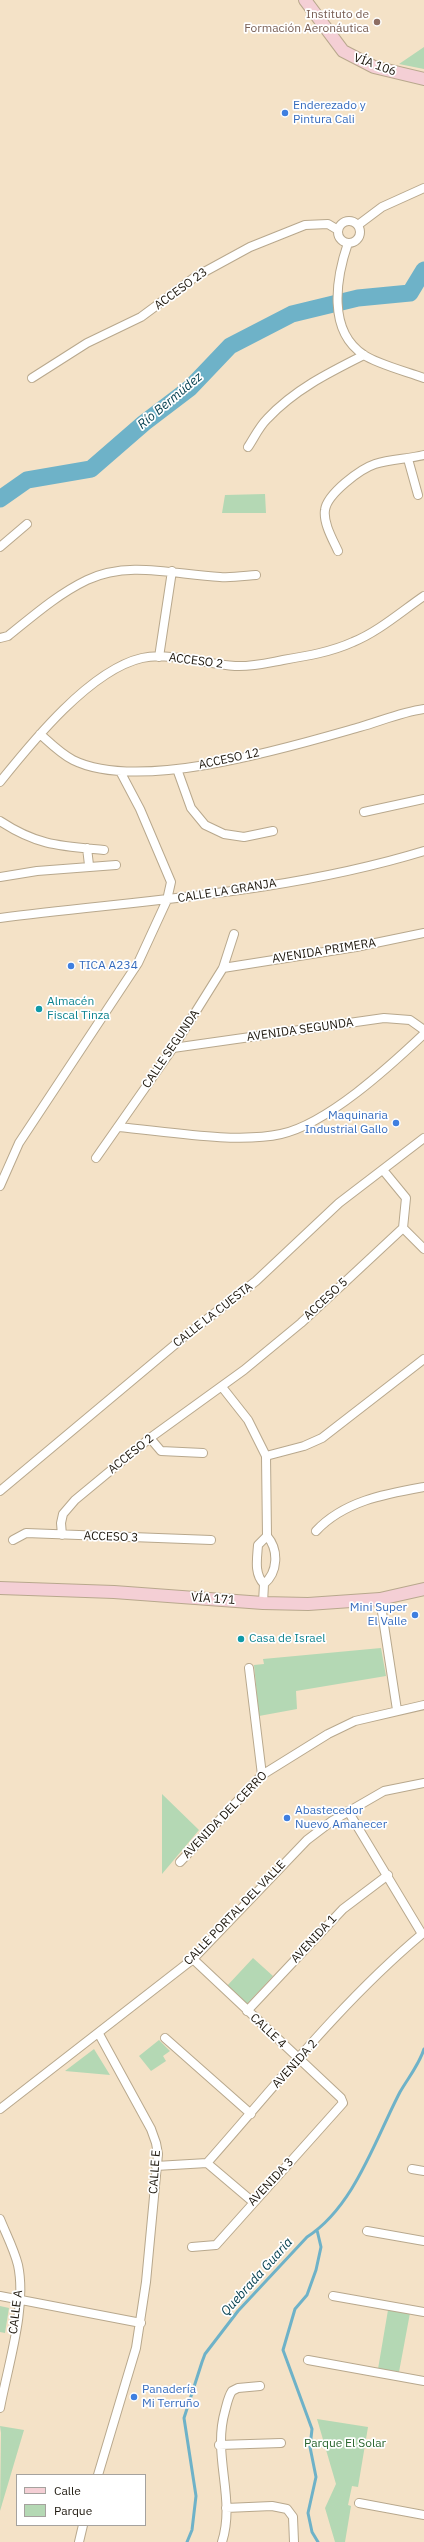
<!DOCTYPE html>
<html>
<head>
<meta charset="utf-8">
<style>
  body { margin:0 }
  #map { position:relative; width:424px; height:2542px; overflow:hidden; background:#f4e2c7; font-family:"IBM Plex Sans",sans-serif }
  canvas { display:block }
  .legend { position:absolute; left:16px; top:2474px; width:130px; height:52px; box-sizing:border-box; background:#fff; border:1px solid #a5a29e; margin:0; padding:5px 7px; list-style:none; font-size:12px; color:#1d170d }
  .legend li { display:flex; align-items:center; gap:8px; height:20px }
  .legend b { width:20px; border:1px solid #a5a29e }
</style>
</head>
<body>
<div id="map">
<canvas width="424" height="2542"></canvas>
<ul class="legend">
<li><b style="height:5px;background:#f4cfd5"></b>Calle</li>
<li><b style="height:11px;background:#b4d8b4"></b>Parque</li>
</ul>
</div>
<script>
const context = document.querySelector('canvas').getContext('2d');
context.lineJoin = 'round';
function fill(path, color) { context.fillStyle = color; context.fill(path, 'evenodd'); }
function strokePath(path, color, width, dash) { context.strokeStyle = color; context.lineWidth = width; context.lineCap = dash ? 'butt' : 'round'; context.setLineDash(dash || []); context.stroke(path); }
function drawText(font, color, halo, rows, align = 'center') {
  context.font = font + ' "IBM Plex Sans",sans-serif'; context.lineWidth = 3.5; context.setLineDash([]); context.textBaseline = 'middle'; context.strokeStyle = halo; context.fillStyle = color; for (const [text, x, y, turn = 0] of rows) {
    context.save(); context.translate(x, y); context.rotate((+turn || 0) * Math.PI / 180); context.textAlign = isNaN(turn) ? turn : align; if (halo) context.strokeText(text, 0, 0); context.fillText(text, 0, 0); context.restore();
  }
}
fill(new Path2D(`
  M424,47V69L399,64Z
  M265,494L266,513H222L225,495Z
  M381,1648L386,1676L296,1691L297,1709L259,1716L254,1665L264,1664L263,1659Z
  M162,1794L199,1830L162,1874Z
  M253,1958L273,1976L246,2005L226,1987Z
  M159,2040L170,2051L163,2056L166,2061L151,2071L139,2056Z
  M94,2049L110,2075L65,2071Z
  M0,2306L9,2308L5,2333L0,2332Z
  M388,2310L410,2313L399,2372L378,2369Z
  M317,2419L368,2427L358,2487L352,2486L348,2505L351,2506L345,2542H335L325,2508L336,2484Z
  M0,2426L24,2430L0,2511L1,2433Z`), '#b4d8b4');
strokePath(new Path2D(`
  M317,2230L321,2247L316,2270L307,2295L295,2309L283,2350L312,2429L310,2447L316,2477L308,2513L312,2532L318,2542
  M187,2542L192,2530L196,2496L184,2418L202,2362L205,2354L238,2311L307,2237C354,2207 375,2140 400,2092C408,2078 419,2065 424,2049`), '#6eb2c8', 3);
strokePath(new Path2D(`
  M0,499L27,480L91,469L144,423L190,388L230,346L292,314L358,298L410,293L424,270`), '#6eb2c8', 17);
const minor = new Path2D(`
  M338 232a11 11 0 1 1 22 0a11 11 0 1 1-22 0Z
  M358,225L382,207L424,188
  M348,243C336,278 327,331 364,355C377,364 408,372 424,378
  M32,378L87,343L141,317L195,277L250,247L305,225L328,224L338,230
  M248,447C254,438 259,427 267,419C294,390 328,373 364,355
  M408,459L418,495
  M0,547L27,524
  M338,551C333,540 323,523 325,510C327,494 360,469 375,464C391,459 408,459 424,455
  M0,638L8,636C34,615 58,594 87,580C129,560 176,575 220,577C231,578 244,576 256,575
  M159,657L172,571
  M40,734C50,743 61,754 73,760C139,793 290,747 360,727C381,721 402,712 424,709
  M177,769L191,808L205,825L224,834L244,837L273,831
  M0,782C32,742 90,670 142,658C168,652 207,664 235,666C251,667 267,663 283,660C307,656 331,652 353,642C378,632 402,611 424,596
  M364,812L424,799
  M0,821C38,846 61,846 104,850
  M87,848L89,865
  M0,877L37,871L116,865
  M0,918C142,900 287,893 424,851
  M223,968L356,947L424,933
  M173,1048L384,1018L410,1020L424,1030
  M118,1127C164,1131 236,1144 281,1134C327,1124 389,1067 424,1034
  M96,1158L173,1048L223,968L234,934
  M383,1170L406,1198L403,1228
  M0,1186L19,1143L138,963L167,900L171,882L140,809L121,773
  M222,1387L248,1420L266,1456L267,1536C279,1550 278,1572 264,1584L263,1603
  M150,1438L161,1451L203,1453
  M266,1456L304,1446L322,1438L424,1359
  M0,1491L184,1337L256,1281L339,1203L424,1138
  M316,1531C344,1501 385,1494 424,1487
  M62,1535L61,1523L63,1514L75,1500L150,1438L244,1370L301,1323L403,1228L424,1249
  M13,1540L26,1533L211,1540
  M264,1584C254,1574 257,1559 258,1545L267,1536
  M380,1599L397,1710
  M249,1668L262,1775
  M180,1862L262,1775L328,1734L355,1721L424,1705
  M247,2011L343,1909L388,1875
  M165,2038L251,2114
  M0,2109L193,1959L307,1840L332,1821L384,1791L424,1783
  M207,2163L253,2202
  M156,2166L207,2163C276,2085 342,2001 422,1934L348,1811
  M412,2169L424,2171
  M0,2219C6,2234 14,2249 18,2265C27,2307 8,2365 0,2408
  M367,2231L424,2241
  M192,2247L216,2245L343,2103L341,2098L193,1959
  M0,2296L141,2323
  M333,2296L424,2312
  M308,2360L424,2381
  M219,2445L281,2443
  M98,2475L136,2348L146,2282L158,2154L156,2143L151,2129L99,2034
  M359,2503L424,2515
  M226,2508L272,2506L287,2509L293,2517L294,2542
  M79,2542L83,2525
  M222,2542C236,2498 212,2456 225,2411C227,2404 228,2397 232,2391L238,2388L260,2386`);
const secondary = new Path2D(`
  M305,0L343,51L374,67L424,79
  M0,1588L114,1592L263,1603L308,1604L380,1599L424,1589`);
strokePath(minor, '#b8a88d', 10);
strokePath(secondary, '#b8a88d', 14);
strokePath(minor, '#fff', 8);
strokePath(secondary, '#f4cfd5', 12);
for (const [x, y, r, color] of [
  [377,22,4,"#8d6e63"],
  [285,113,4,"#3f7fe0"],
  [71,966,4,"#3f7fe0"],
  [39,1009,4,"#0f9aa8"],
  [396,1123,4,"#3f7fe0"],
  [415,1615,4,"#3f7fe0"],
  [241,1639,4,"#0f9aa8"],
  [287,1818,4,"#3f7fe0"],
  [134,2397,4,"#3f7fe0"]
]) { const dot = new Path2D(); dot.arc(x, y, r, 0, 2 * Math.PI); context.fillStyle = color; context.fill(dot); strokePath(dot, '#fff', 1.5); }
drawText('12px', '#785e54', '#fff', [
  ["Instituto de",369,15],
  ["Formación Aeronáutica",369,29]
], 'right');
drawText('12px', '#1d170d', '#fff', [
  ["VÍA 106",375,65,20],
  ["ACCESO 23",181,289,-36],
  ["ACCESO 2",196,661,7],
  ["ACCESO 12",229,759,-12],
  ["CALLE LA GRANJA",227,891,-9],
  ["AVENIDA PRIMERA",324,951,-9],
  ["AVENIDA SEGUNDA",300,1030,-8],
  ["CALLE SEGUNDA",171,1049,-56],
  ["ACCESO 5",326,1299,-43],
  ["CALLE LA CUESTA",213,1315,-38],
  ["ACCESO 2",131,1454,-39],
  ["ACCESO 3",111,1537,2],
  ["VÍA 171",213,1599,4],
  ["AVENIDA DEL CERRO",225,1815,-46],
  ["CALLE PORTAL DEL VALLE",235,1913,-46],
  ["AVENIDA 1",314,1939,-47],
  ["CALLE 4",268,2031,43],
  ["AVENIDA 2",295,2064,-48],
  ["CALLE E",155,2172,-86],
  ["AVENIDA 3",271,2182,-47],
  ["CALLE A",16,2312,-83]
]);
drawText('12px', '#366cbe', '#fff', [
  ["Enderezado y",293,106],
  ["Pintura Cali",293,120],
  ["TICA A234",79,966],
  ["Maquinaria",388,1116,"right"],
  ["Industrial Gallo",388,1130,"right"],
  ["Mini Super",407,1608,"right"],
  ["El Valle",407,1622,"right"],
  ["Abastecedor",295,1811],
  ["Nuevo Amanecer",295,1825],
  ["Panadería",142,2390],
  ["Mi Terruño",142,2404]
], 'left');
drawText('12px', '#0d838f', '#fff', [
  ["Almacén",47,1002],
  ["Fiscal Tinza",47,1016],
  ["Casa de Israel",249,1639]
], 'left');
drawText('12px', '#29652e', '#fff', [
  ["Parque El Solar",345,2444]
]);
drawText('italic 13px', '#003d4d', '#fff', [
  ["Río Bermúdez",170,401,-40],
  ["Quebrada Guaria",257,2277,-48]
]);
</script>
</body>
</html>
